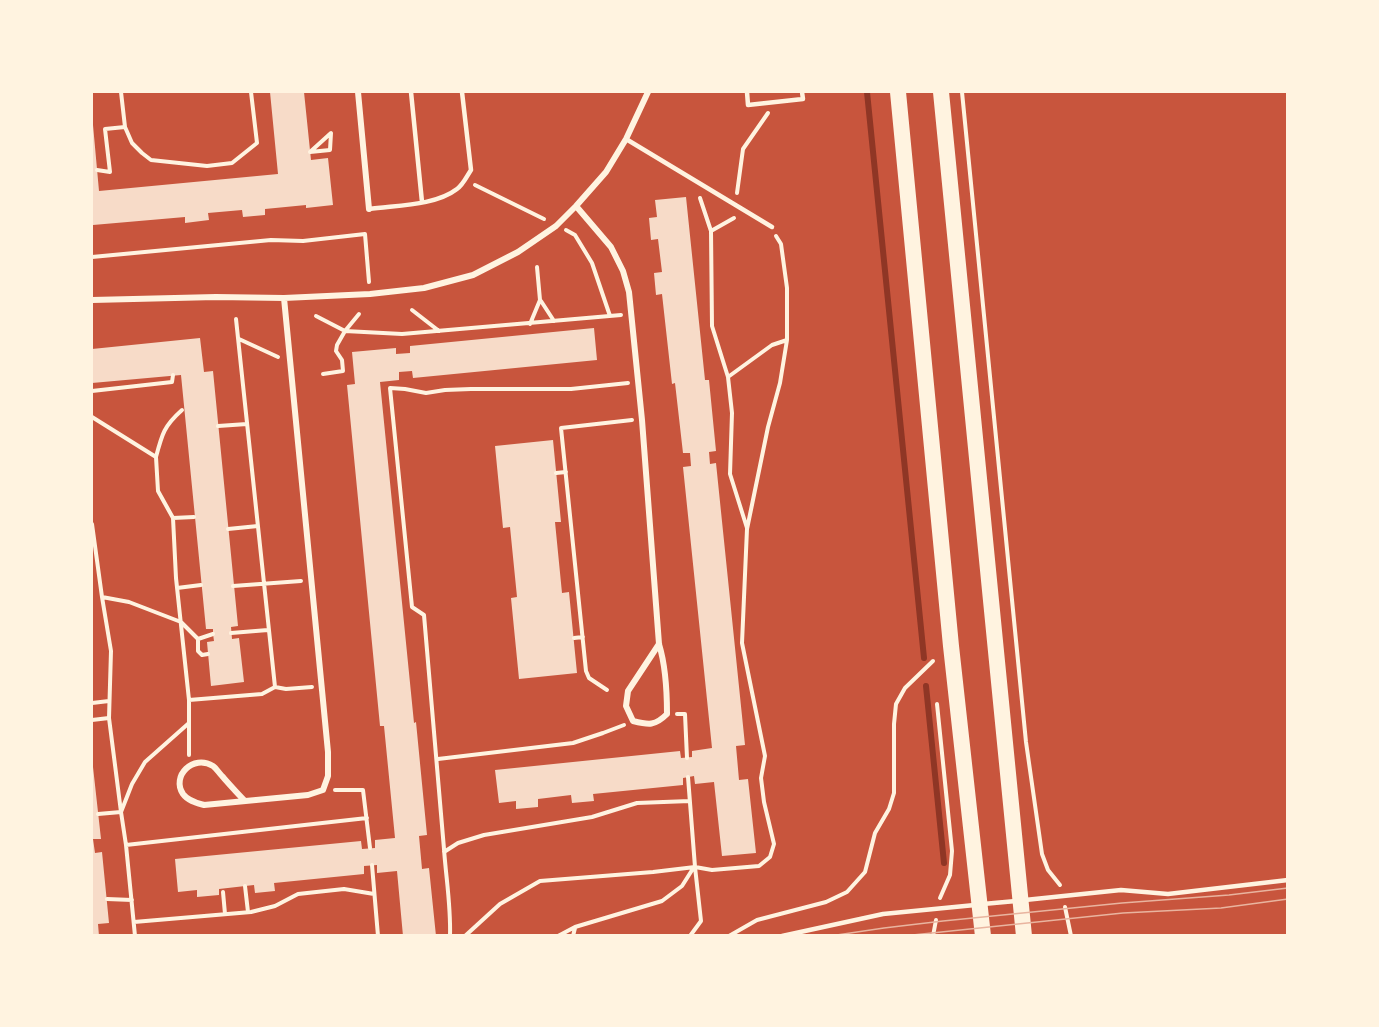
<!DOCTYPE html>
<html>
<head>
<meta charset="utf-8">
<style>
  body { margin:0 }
  #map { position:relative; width:1379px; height:1027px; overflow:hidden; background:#c8553d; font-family:"Exo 2",sans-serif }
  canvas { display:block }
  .frame { position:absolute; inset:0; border:93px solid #fff3e0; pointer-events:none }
</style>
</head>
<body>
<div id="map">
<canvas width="1379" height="1027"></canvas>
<div class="frame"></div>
</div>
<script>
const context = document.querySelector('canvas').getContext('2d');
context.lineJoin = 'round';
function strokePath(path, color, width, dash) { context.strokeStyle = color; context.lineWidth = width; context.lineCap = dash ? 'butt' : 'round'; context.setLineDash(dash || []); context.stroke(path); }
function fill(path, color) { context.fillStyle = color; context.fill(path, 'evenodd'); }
strokePath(new Path2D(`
  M867,92L924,658
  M926,686L944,863`), '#8f3625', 6);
fill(new Path2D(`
  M270,92H304L311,160L328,158L333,205L306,208V205L265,209V215L243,217L242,210L208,213L209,220L185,223V217L93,225L92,203V125H93L99,191L278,174Z
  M686,197L705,380H709L716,451L709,452L710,464L716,463L745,745L736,746L739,780L748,779L756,853L722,856L714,782L695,784L694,776L683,778V785L593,794L594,801L572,803L571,795L538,799V807L516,809V801L499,803L495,770L680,751L681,758L692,757V751L712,748L683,467L691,466L690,453H683L675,383L672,384L662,294L656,295L654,273L662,272L658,239L651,240L649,218L657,217L655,200Z
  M594,328L597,360L413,378L412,371L399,372V380L380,382L414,723L416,722L427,835L419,836L422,869L429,868L436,936H403L397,871L377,873V865L364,866V874L274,883L275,891L255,893L254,885L219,889V895L197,897V890L178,892L175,859L361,841L362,849L375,848V840L395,838L384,726H380L347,385L355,384L352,352L396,348V354L410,353V346Z
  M200,338L204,372L213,371L238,626L231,627L232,639L239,638L244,682L211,686L207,642L214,641L213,634V629H206L181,375L92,383V349Z
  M553,440L561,522H555L562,593L569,592L577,673L519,679L511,598L517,597L510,527L503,528L495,446Z
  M92,767H93L101,839H93L95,853L102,852L109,923L98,924L99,936H92Z`), '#f7dbc8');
strokePath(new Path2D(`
  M121,92L125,127L132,143L142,153L151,160L207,166L232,163L257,143L251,92
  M962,92L1026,742L1042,854L1048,870L1060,885
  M331,133L330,150L310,152Z
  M97,170L110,172L105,129L125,127
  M475,185L544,219
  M737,193L743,149L768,113
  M700,198L711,231L712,326L728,377L732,413L730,474L747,528
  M566,230L575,235L592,263L610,316
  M711,231L734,218
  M92,257L271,240L303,241L365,234L369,282
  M541,301L554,321
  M412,310L439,331
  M316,316L345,331L402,334L621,315
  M236,319L275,687L286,689L312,687
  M530,324L540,300L537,267
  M239,339L278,357
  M323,374L343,371L342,360L336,351L337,345L345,331L359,314
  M728,377L772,345L787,340
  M92,391L172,382L173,375
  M92,417L156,457L158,491L173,518L176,578L189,700V755
  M218,426L247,424
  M156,457C162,434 164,426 182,410
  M556,473L566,472
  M173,518L194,517
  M92,524L102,597L111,651L109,718L121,812L126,845L135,936
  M228,529L258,526
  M233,586L301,581
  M177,588L201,585
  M102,597L129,602L181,622L198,639L213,634
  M231,633L268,630
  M574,638L583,637
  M198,639V651L202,655L208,654
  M607,690L589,678L586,671L561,428L632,420
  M189,700L262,694L275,687
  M92,703L109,701
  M937,704L952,851L950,875L940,898
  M677,714H685L687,758
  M92,720L109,718
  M438,759L573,743L603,733L624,725
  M335,790H363L370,848
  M98,814L121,812L132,784L145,762L189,723
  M126,845L367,818
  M444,852L458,843L484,835L592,817L637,803L690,801
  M372,865L378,936
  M695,867L712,870L759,866L770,857L774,844L764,802L761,778L765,756L742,643L747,529L768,427L780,383L787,340V288L781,244L776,236
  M245,886L248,912
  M223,892L225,914
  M107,899L132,900
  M1065,907L1071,936
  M134,922L251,912L275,906L298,894L344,889L374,894
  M450,936C451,906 446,878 444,849C438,771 431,693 424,615L412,607L390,388L405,389L426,393L445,390L471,389H571L628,383
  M465,936L500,904L540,881L653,872L695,867L688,777
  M558,936L575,927L662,901L682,886L694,867
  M573,936L575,928
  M690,936L701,921L695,867
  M729,936L757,920L826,902L847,892L865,872L875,833L889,809L894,793V724L896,704L905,688L933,661
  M933,936L936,920`), '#fff3e0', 4);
strokePath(new Path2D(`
  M411,92L422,202
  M747,92L748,105L803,99L802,92
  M626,139L772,227
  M369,209C396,205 435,206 457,189C463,185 467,176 471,170L462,92
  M1025,900L1121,890L1168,894L1288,880
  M983,904L1016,901
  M782,936L883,914L975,905`), '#fff3e0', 4.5);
strokePath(new Path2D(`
  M358,92L369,209
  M576,206L611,247L623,271L629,292L642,420L659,644C666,667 667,690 667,714C655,726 649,725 633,721L626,706L628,691L659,644
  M92,300L216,297L284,298L370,294L424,288L473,275L518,252L556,226L576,206L606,172L626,139L648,92
  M245,801C237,793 230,785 222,776C219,773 216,768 213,766C193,754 171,776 183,794C188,801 197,803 204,805L308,795L323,790L328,776V752L284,298`), '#fff3e0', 6);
strokePath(new Path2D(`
  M898,92L951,646L983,936
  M941,92L1024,936`), '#fff3e0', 16);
strokePath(new Path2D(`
  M830,936L884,928L943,921L1122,903L1229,895L1288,888
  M903,936L1123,913L1221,908L1288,899`), '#e9b49f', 1.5);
</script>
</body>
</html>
